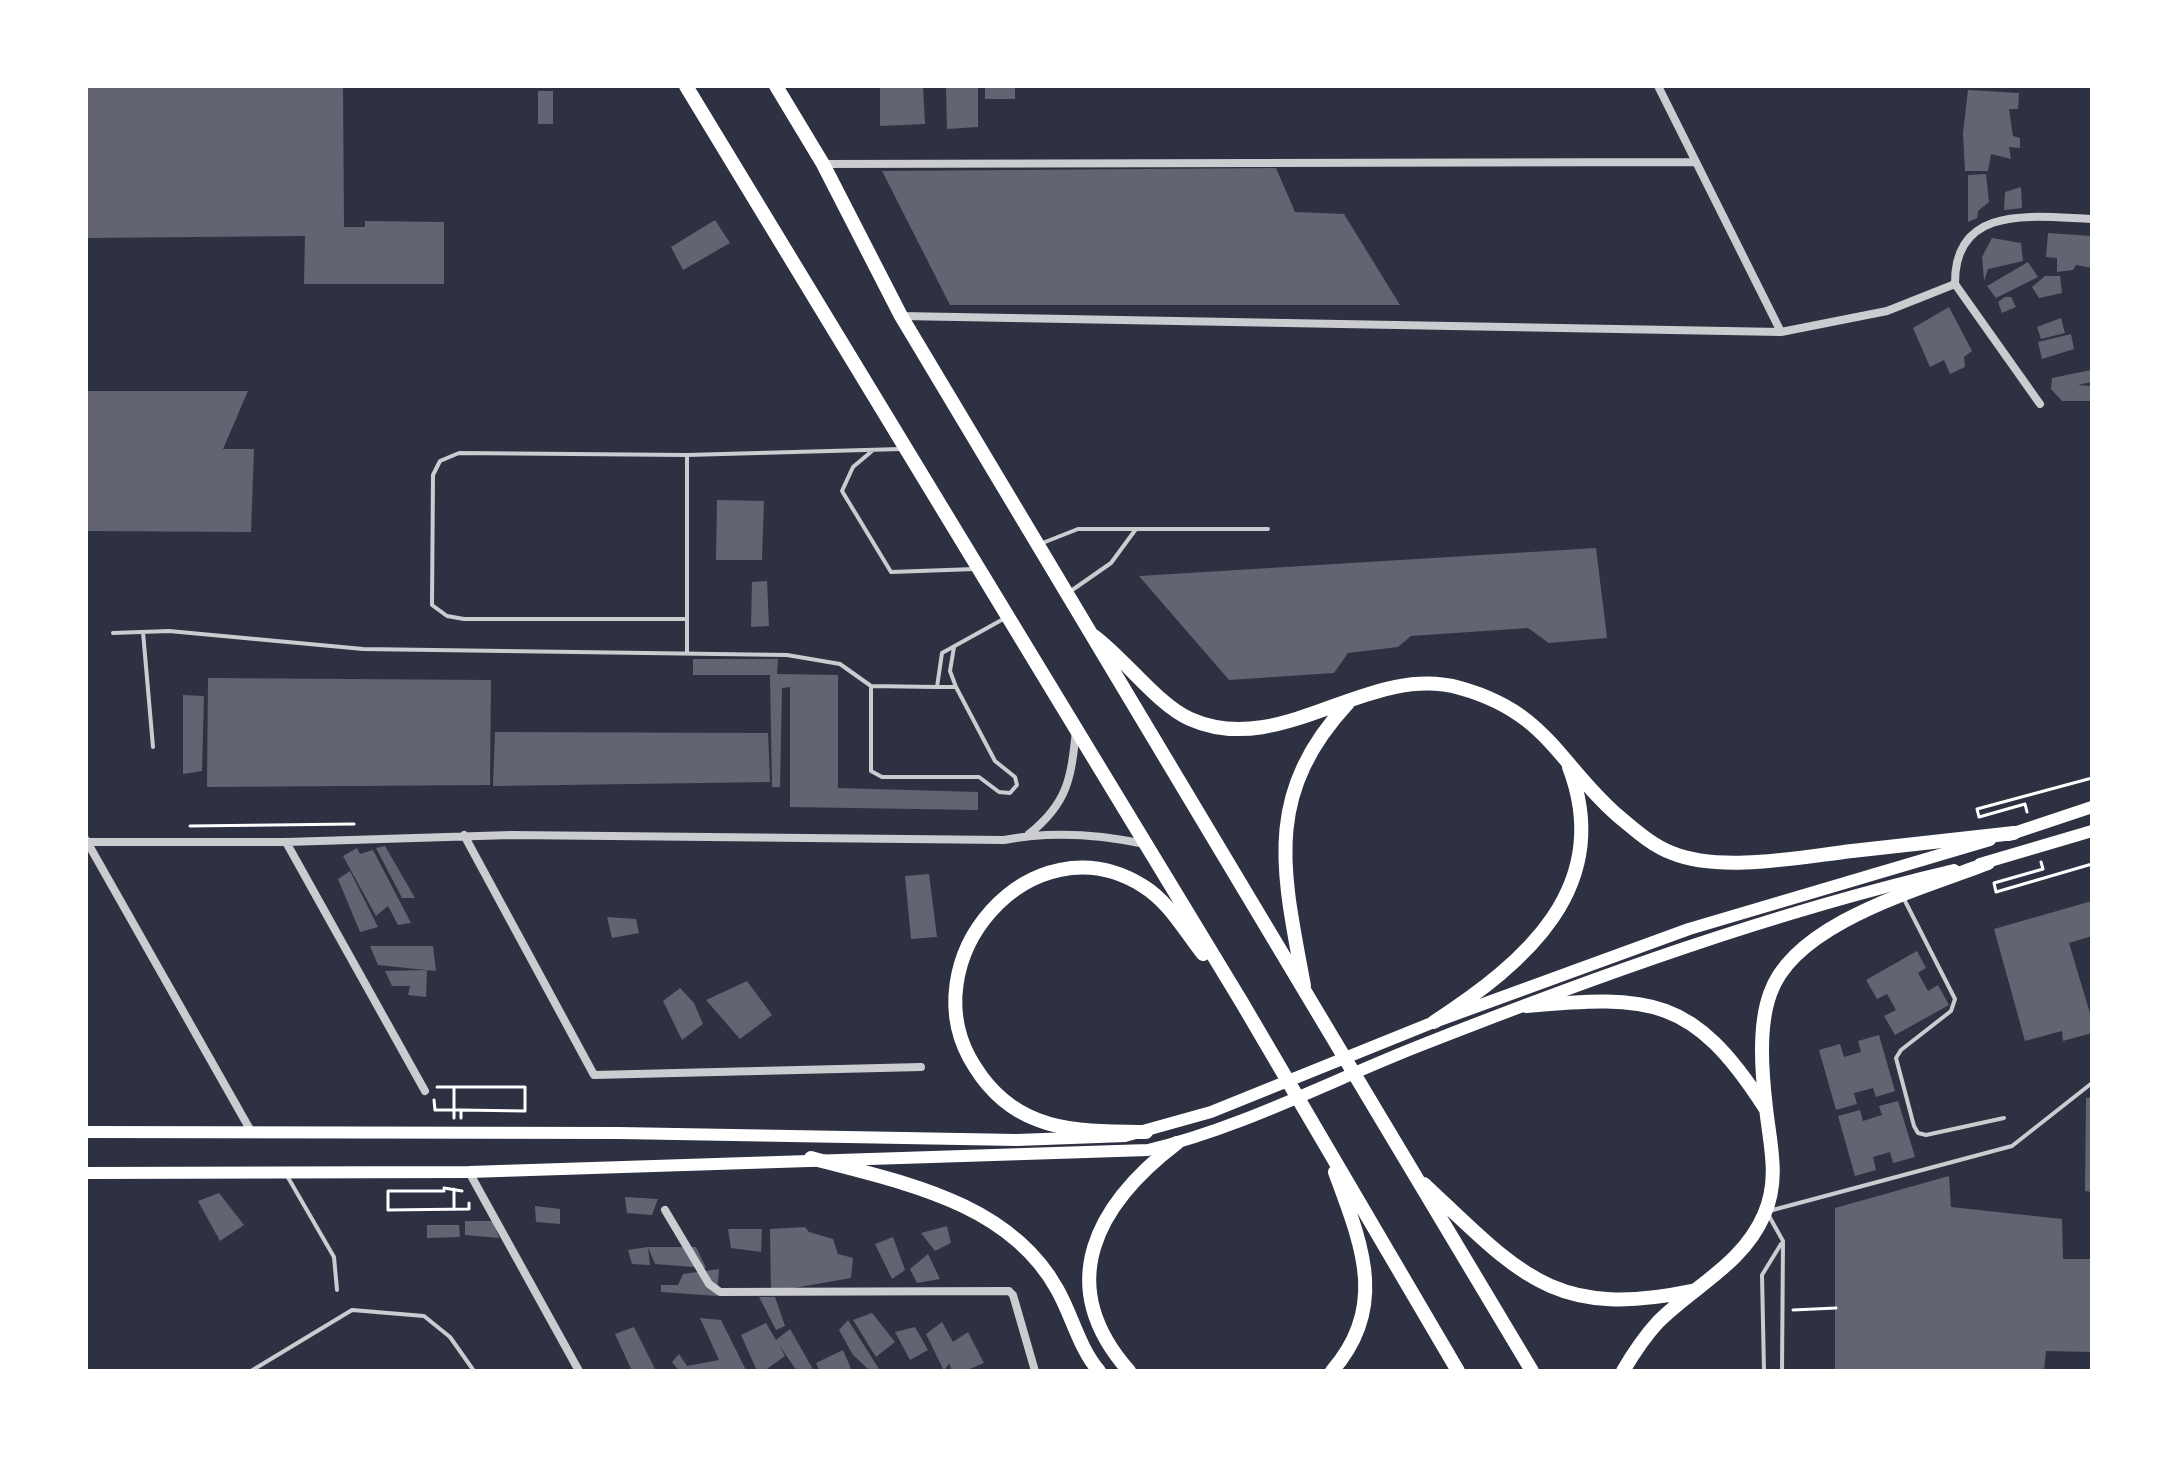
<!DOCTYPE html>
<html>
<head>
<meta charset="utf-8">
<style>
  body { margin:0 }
  #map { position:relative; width:2178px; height:1457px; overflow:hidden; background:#2d3142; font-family:"Fira Sans",sans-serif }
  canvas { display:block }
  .frame { position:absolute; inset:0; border:88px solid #fff; pointer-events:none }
</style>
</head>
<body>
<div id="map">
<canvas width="2178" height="1457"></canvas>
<div class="frame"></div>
</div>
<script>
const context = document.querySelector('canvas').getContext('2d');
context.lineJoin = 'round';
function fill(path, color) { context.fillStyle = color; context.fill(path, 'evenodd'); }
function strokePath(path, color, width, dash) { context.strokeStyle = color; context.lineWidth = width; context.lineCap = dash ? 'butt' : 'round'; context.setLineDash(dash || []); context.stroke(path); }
fill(new Path2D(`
  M86,86H343L344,227H365V221L444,222V284H304L305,236L86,238Z
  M880,86H923L925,124L880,126Z
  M946,86H978V127L947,129Z
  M985,86H1015V99H985Z
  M1968,90L2019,93L2018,109H2009L2013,136L2020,138V148L2009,147L2011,159L1991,154L1988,171H1965L1963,133Z
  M538,91H553V124H538Z
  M1276,168L1295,212L1344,214L1400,305H950L882,171Z
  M1986,174L1989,202L1978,211L1977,218L1968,222V175Z
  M2021,187L2022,208L2004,210L2005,192Z
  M715,220L730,243L683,270L671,247Z
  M2048,233L2092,236V268L2076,265L2073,270L2057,272V258L2046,257Z
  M1992,238L2021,243L2023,261L1988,269L1984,281L1982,257Z
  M2028,262L2038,277L1996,298L1987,286Z
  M2045,276H2060L2062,293L2039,298L2032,287Z
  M2005,297H2011L2016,307L2002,313L1998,302Z
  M1949,307L1972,351L1964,357L1965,367L1950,374L1944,360L1930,367L1913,328Z
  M2061,318L2065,333L2041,339L2037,327Z
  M2071,334L2074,349L2042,359L2038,342Z
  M2091,370L2092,382L2078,385L2092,386V401H2062L2051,389L2052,378Z
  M86,391H248L223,449H254L251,532L86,531Z
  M717,500L764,501L762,560H716Z
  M1596,548L1607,638L1549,643L1528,628L1411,636L1398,647L1348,653L1334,673L1229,680L1139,576Z
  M767,581L769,626L751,627L752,582Z
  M693,659H778L777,674L838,675V788L978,792V810L790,807V687L782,688L780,787H772L770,675H693Z
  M208,678L491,680L490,785L207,787Z
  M183,695L204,696L202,771L183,774Z
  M495,732L768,733L770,782L493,786Z
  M385,846L415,898H402L376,848Z
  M357,848L360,854L373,850L411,923L398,925L388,906L376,916L343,856Z
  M350,871L378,927L360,932L338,879Z
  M929,874L937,937L911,939L905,876Z
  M2092,901V936L2069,943L2092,1020V1033L2063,1041L2062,1031L2025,1041L1994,929Z
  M607,917L636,919L639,933L612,938Z
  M370,946H433L436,971L378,965Z
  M1917,951L1926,968L1918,973L1928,991L1938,985L1949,1005L1895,1035L1884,1016L1896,1010L1887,994L1877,999L1866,980Z
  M427,970L426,997L408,995L410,986H392L385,971Z
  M747,981L772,1015L740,1039L706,1000Z
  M680,988L694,1003L703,1024L682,1040L663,1001Z
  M1879,1035L1895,1091L1876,1097L1873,1088L1854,1093L1857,1104L1836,1110L1819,1050L1840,1044L1844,1057L1861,1052L1858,1041Z
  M2092,1097V1192L2085,1191L2086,1098Z
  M1898,1101L1915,1157L1893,1163L1890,1152L1873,1157L1876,1170L1855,1176L1838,1116L1860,1110L1863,1121L1882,1115L1879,1106Z
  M1949,1176L1951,1207L2062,1219L2063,1259H2092V1352L2046,1351L2044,1371L1835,1369V1208Z
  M219,1193L244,1225L220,1241L198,1201Z
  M625,1197L658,1199L652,1215L627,1213Z
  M535,1206L560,1209V1224L536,1222Z
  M465,1221H493L499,1238L465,1235Z
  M427,1225H459L460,1237L427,1238Z
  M947,1226L951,1243L935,1251L921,1233Z
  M805,1227L809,1232L833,1239L838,1254L853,1258L851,1278L771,1292L770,1229Z
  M728,1229H762L761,1252L731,1248Z
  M893,1237L905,1270L892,1279L875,1244Z
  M648,1247L650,1265L632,1264L628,1250Z
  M648,1247H696L706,1268L655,1264Z
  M928,1254L940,1279L917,1283L910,1269Z
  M719,1269L717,1296L661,1292V1285H678L683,1274Z
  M759,1297H775L785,1326L776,1330Z
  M872,1313L895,1342L876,1357L853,1320Z
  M700,1318L721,1320L746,1370L679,1371L672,1362L679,1354L687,1366L719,1360Z
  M848,1320L879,1369L869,1370L853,1355L839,1330Z
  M942,1322L953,1342L968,1332L984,1363L965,1371H952L949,1363L944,1371L926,1334Z
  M766,1323L776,1340L790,1329L814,1371H797L779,1345L785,1356L764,1371H757L741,1335Z
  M634,1327L656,1371H632L615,1334Z
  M915,1327L928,1350L910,1360L895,1332Z
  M843,1350L852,1371H820L816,1363Z`), '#626471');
strokePath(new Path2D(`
  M2027,812L2025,804L1979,817L1977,809L2092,778
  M190,826L354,824
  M2041,862L2043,869L1994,883L1996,892L2092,864
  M437,1087H525V1111L461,1110
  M454,1087V1118
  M434,1100L435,1110H461V1118
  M444,1188L462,1191
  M454,1189V1209
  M444,1191H388V1210L469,1209V1203
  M1793,1310L1836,1308`), '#fff', 3);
strokePath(new Path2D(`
  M872,451L853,467L842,491L891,572L975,569
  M1040,544L1078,529H1268
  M1068,593L1111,563L1136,529
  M687,619H464L447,616L432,605L433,475L440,461L459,453L687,455L901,449
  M143,632L153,747
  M113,633L169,631L363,649L787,655L840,664L871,686
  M954,647L950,671L956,687L995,761L1015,777L1017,785L1010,793L999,792L979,777H882L871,771V686L937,687L942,653L1007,617
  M687,653V455
  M937,687H956
  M1904,899L1955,999L1951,1011L1901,1050L1896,1058L1914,1126L1918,1133L1926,1135L2004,1118
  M286,1174L334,1257L337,1290
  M1769,1211L2012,1146L2092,1083
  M1769,1216L1783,1241L1782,1371
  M251,1371L352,1310L424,1316L450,1337L474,1371
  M1764,1371L1762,1275L1781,1244`), '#caccd0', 4);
strokePath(new Path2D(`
  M1658,86L1781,332
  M823,164L1696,162
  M1955,284L2040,404
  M901,316L1781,332L1887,311L1955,284C1954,203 2034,217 2092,219
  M1029,834C1068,803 1071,778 1076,731
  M464,835L594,1075L921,1067
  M86,840L252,1133
  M86,842H286L511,835L1004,840C1050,831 1098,834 1145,844
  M286,842L425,1091
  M469,1172L579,1371
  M665,1210L709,1284L720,1292L1009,1291L1013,1295L1035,1371`), '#caccd0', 8);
strokePath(new Path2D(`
  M2008,835L2092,807
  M1980,864L2092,831
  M86,1132L619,1133L1017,1140L1125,1136L1211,1112L1434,1022L1689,929L1990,840
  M86,1173L469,1172L1148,1150C1241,1128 1330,1081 1419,1046C1594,977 1771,913 1954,870`), '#fff', 12);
strokePath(new Path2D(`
  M686,86L1241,1001L1458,1371
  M776,86L823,164L901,316L1532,1371
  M1094,636C1125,659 1158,705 1190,719C1282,760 1368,662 1460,688C1547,712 1558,763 1617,815C1634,829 1651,845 1672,853C1721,873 1800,857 1852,851C1906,845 1960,839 2014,833
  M1304,986C1283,872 1262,796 1348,703
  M1526,1006C1651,995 1693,996 1765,1108
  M1434,1022C1525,963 1615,887 1569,767
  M1146,1132C1111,1131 1071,1133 1038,1120C1011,1110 990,1091 975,1067C906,961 1032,816 1143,886C1169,902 1184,930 1203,954
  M811,1158C900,1182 1008,1201 1057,1289C1072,1315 1079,1348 1099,1371
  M1424,1184C1518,1272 1553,1320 1691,1291
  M1129,1371C1052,1284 1097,1204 1177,1143
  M1332,1371C1389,1306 1361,1243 1335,1172
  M1623,1371C1633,1354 1645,1336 1658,1322C1694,1286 1743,1264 1764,1215C1780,1179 1770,1145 1766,1108C1762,1074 1758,1027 1770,994C1794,922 1924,888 1988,863`), '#fff', 14);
</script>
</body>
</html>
